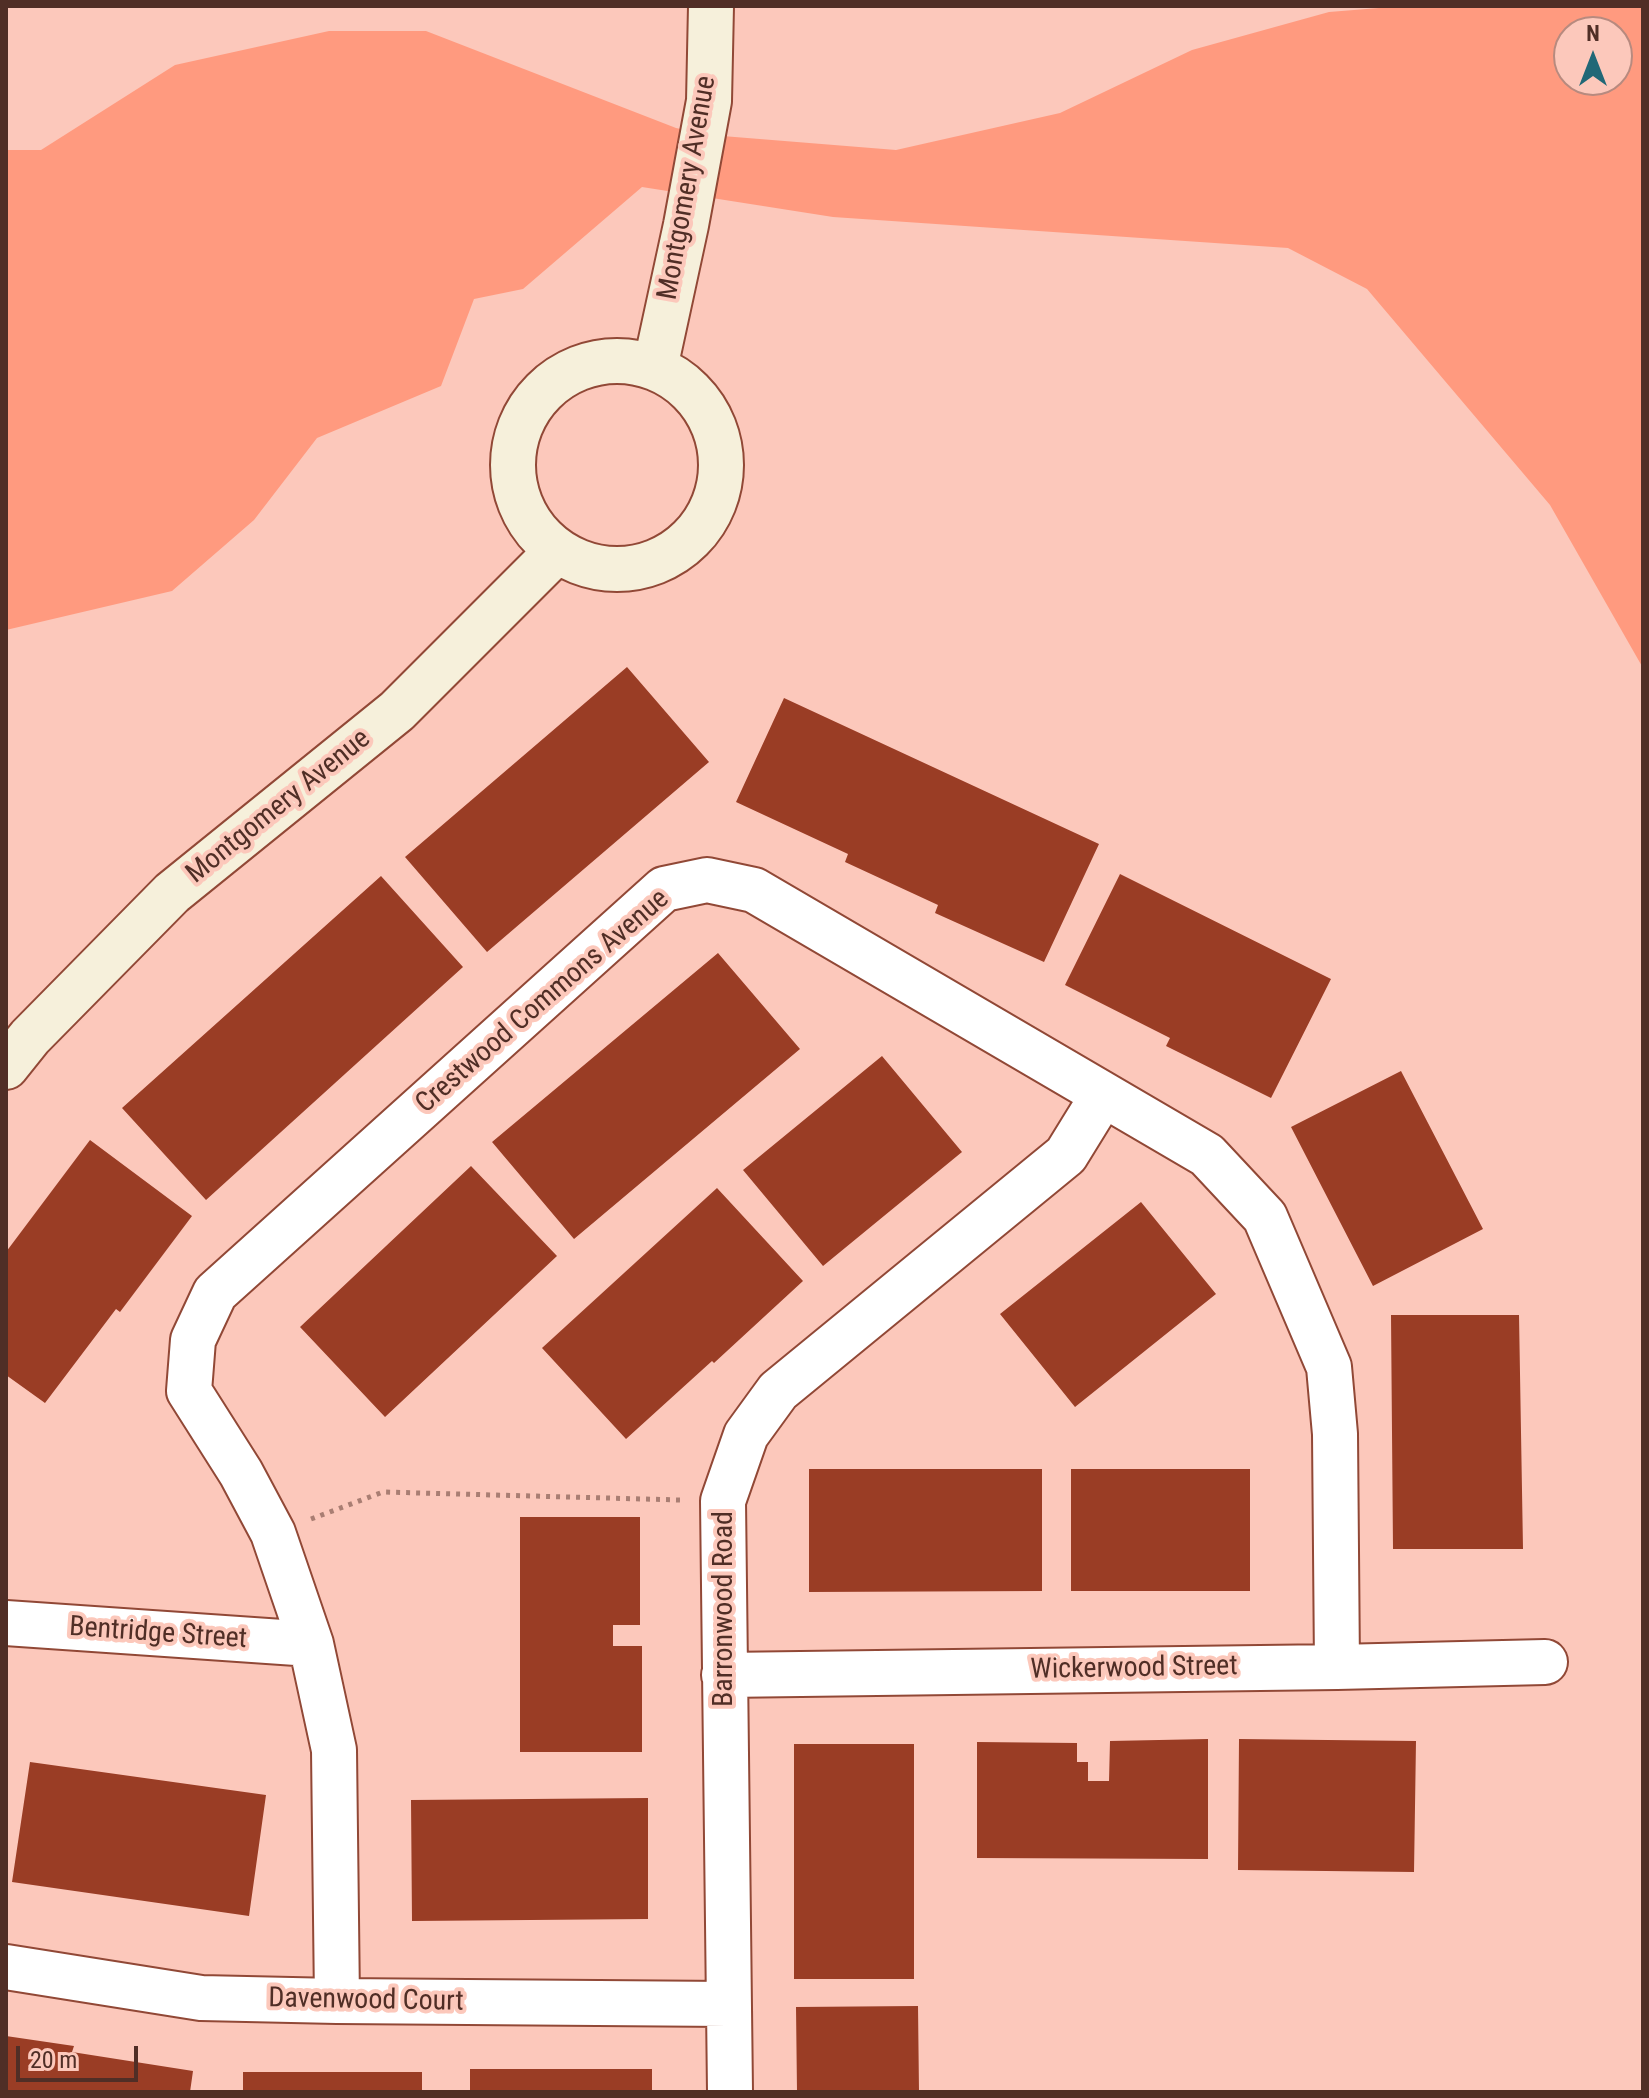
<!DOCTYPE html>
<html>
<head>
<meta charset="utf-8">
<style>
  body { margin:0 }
  #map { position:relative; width:1649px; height:2098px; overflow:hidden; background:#fcc8bb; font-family:"Roboto Condensed",sans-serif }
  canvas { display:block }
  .frame { position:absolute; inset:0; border:8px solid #502e26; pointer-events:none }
  .north { position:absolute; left:1553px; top:16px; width:80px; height:80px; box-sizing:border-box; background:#fcc8bb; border:2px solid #b78a7f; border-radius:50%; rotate:0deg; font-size:22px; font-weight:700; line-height:32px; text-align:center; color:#502e26 }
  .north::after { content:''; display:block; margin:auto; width:28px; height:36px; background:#216877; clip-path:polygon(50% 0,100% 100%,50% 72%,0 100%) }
  .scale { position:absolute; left:16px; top:2046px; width:122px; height:36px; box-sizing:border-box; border:4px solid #502e26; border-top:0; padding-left:10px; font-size:24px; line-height:28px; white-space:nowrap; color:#502e26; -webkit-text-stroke:6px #fcc8bb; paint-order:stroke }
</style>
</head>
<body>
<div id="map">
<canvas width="1649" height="2098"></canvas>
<div class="frame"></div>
<div class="north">N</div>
<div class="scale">20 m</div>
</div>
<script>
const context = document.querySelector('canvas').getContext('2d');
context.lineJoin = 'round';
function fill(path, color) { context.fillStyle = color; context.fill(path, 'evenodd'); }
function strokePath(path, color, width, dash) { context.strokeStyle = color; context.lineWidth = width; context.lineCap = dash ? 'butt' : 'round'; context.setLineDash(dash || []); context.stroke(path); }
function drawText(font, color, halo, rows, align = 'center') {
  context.font = font + ' "Roboto Condensed",sans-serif'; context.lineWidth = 8; context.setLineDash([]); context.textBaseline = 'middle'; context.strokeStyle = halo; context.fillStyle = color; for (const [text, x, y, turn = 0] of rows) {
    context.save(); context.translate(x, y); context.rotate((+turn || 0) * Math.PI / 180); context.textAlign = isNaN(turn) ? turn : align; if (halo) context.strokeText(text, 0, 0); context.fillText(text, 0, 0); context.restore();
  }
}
fill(new Path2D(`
  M1404,6H1643V668L1550,505L1367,289L1288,248L833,217L642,187L523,289L474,299L441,386L317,438L254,520L172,591L6,630V150H41L175,65L329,31H426L676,128L710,135L896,150L1060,113L1192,50L1329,12ZM1569,32H1617V80H1569Z`), '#ff9a7f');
fill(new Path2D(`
  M627,667L709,762L487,952L405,857Z
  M784,698L1099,844L1044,962L935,913L938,905L845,862L848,854L736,802Z
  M1120,874L1331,979L1271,1098L1166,1046L1170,1038L1065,985Z
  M381,876L463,967L206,1200L122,1108Z
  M718,953L800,1049L574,1239L492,1142Z
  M882,1056L962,1152L823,1266L743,1170Z
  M1401,1071L1483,1229L1373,1286L1291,1127Z
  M90,1140L192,1216L120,1312L116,1309L45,1403L6,1375V1252Z
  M471,1166L557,1256L385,1417L300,1327Z
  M717,1188L803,1281L714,1363L712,1361L626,1439L542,1348Z
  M1141,1202L1216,1294L1075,1407L1000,1314Z
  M1391,1315H1519L1523,1549H1393Z
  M809,1469H1042V1591L809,1592Z
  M1071,1469H1250V1591H1071Z
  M520,1517H640V1625H613V1646H642V1752H520Z
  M1208,1739V1859L977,1858V1742L1077,1743V1762H1088V1781H1109L1110,1741Z
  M1239,1739L1416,1741L1414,1872L1238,1870Z
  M794,1744H914V1979H794Z
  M30,1762L266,1795L249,1916L12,1882Z
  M648,1798V1919L412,1921L411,1800Z
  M918,2006L919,2092H797L796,2007Z
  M6,2036L74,2046L72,2052L193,2071L190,2092H6Z
  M470,2069H652V2092H470Z
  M243,2072H422V2092H243Z`), '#9a3d25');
const street = new Path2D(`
  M6,1623L311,1644
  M724,1675L1337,1667L1545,1662
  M6,1967L201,1998L337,2001L728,2004
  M337,2001L334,1750L311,1644L273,1533L241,1473L189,1391L193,1340L215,1293L664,889L707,880L754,890L1207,1155L1265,1217L1329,1367L1335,1434L1337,1667
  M730,2092L723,1501L746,1435L778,1391L1066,1155L1103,1095`);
const secondary = new Path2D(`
  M513 465a104 104 0 1 1 208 0a104 104 0 1 1-208 0Z
  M655,368L686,225L709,101L711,6
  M6,1067L30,1037L172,893L397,711L557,551`);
strokePath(street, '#914836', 48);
strokePath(secondary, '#914836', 48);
strokePath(new Path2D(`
  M311,1519L383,1492L680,1500`), '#a97e73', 5, [4, 6]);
strokePath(street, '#fff', 44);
strokePath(secondary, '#f6f0db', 44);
drawText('28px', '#502e26', '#fcc8bb', [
  ["Montgomery Avenue",688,188,-80],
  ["Montgomery Avenue",279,807,-39],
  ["Crestwood Commons Avenue",543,1002,-41],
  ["Barronwood Road",725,1609,-90],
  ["Bentridge Street",158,1634,4],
  ["Wickerwood Street",1134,1669,-1],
  ["Davenwood Court",366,2001,1]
]);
</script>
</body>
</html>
